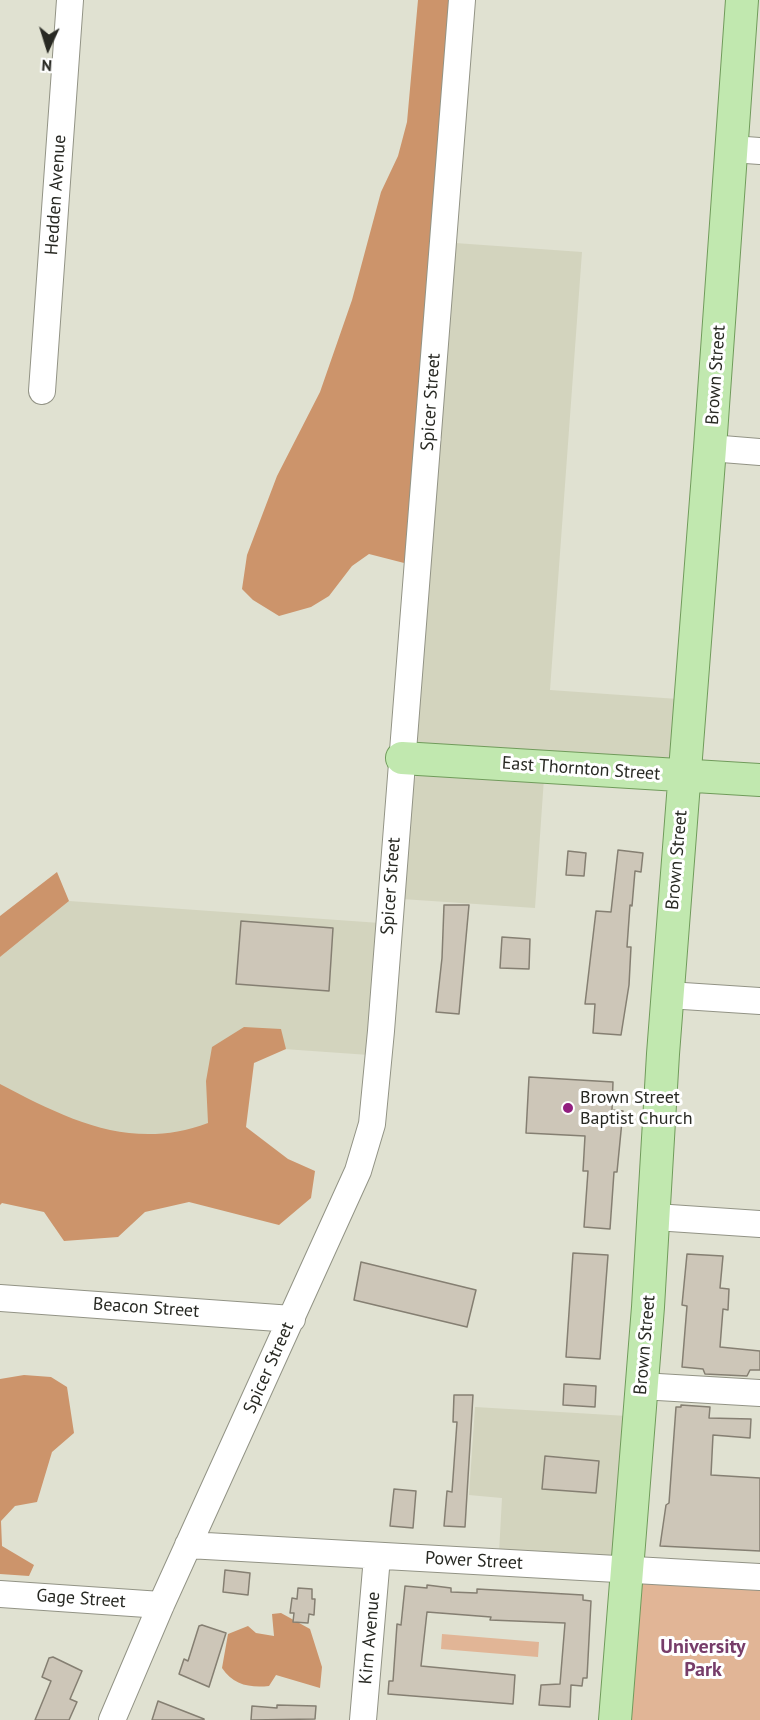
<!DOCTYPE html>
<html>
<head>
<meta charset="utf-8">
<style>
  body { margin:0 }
  #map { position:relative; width:760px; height:1720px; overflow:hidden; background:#e0e1d1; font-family:"PT Sans",sans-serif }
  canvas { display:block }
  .north { position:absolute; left:18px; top:18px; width:60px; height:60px; -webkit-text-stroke:4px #fff; paint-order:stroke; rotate:184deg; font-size:16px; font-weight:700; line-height:24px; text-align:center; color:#282923 }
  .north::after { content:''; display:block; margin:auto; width:21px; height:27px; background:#282923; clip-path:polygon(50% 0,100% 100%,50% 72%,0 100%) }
</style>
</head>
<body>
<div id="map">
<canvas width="760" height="1720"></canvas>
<div class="north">N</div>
</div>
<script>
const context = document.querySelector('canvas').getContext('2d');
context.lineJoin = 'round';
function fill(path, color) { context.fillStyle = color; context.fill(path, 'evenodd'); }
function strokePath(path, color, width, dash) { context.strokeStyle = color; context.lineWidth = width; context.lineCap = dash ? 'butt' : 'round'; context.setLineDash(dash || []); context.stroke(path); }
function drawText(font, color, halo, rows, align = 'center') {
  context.font = font + ' "PT Sans",sans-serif'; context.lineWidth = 6; context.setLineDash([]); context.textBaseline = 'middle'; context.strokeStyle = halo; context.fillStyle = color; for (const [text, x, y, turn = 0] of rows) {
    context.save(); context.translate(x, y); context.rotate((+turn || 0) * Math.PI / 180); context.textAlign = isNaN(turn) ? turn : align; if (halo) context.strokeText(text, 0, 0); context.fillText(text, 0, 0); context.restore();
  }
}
fill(new Path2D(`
  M455,243L582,252L550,690L678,699L673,760L417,744Z
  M417,773L544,778L535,908L402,899L413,784Z
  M69,901L380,923L369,1055L227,1045L219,1154L0,1140V957Z
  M475,1407L627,1416L617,1549L612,1559L499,1553L502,1498L469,1495Z`), '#d3d4be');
fill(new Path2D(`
  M643,1583L760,1589V1720H628L641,1584Z
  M442,1634L539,1642L538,1657L441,1649Z`), '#e1b596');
fill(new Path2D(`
  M418,0H452L408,564L369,554L352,566L329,596L311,607L279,616L253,600L242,589L247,555L277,476L320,392L352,300L381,192L398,156L407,122Z
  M57,872L69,901L0,957V916Z
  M244,1027L281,1029L286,1049L254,1063L246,1127L288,1159L315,1171L311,1198L279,1225L189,1202L145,1212L118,1237L64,1241L44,1212L2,1203L0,1205V1084C67,1119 131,1152 208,1123L206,1081L212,1047Z
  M24,1375L51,1377L67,1387L74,1433L52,1452L37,1502L15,1506L1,1521L2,1546L34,1565L29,1576L0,1574V1379Z
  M281,1613L310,1629L322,1667L320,1688L276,1675L269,1686C250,1688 233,1685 222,1668L228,1634L248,1626L256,1633L274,1636L272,1614Z`), '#cc946b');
const building = new Path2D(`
  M618,850L643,853L641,872L635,871L632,906L630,905L627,947H631L629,985L621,1035L593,1033L595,1004H585L596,911L611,912Z
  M568,851L586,853L584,876L566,875Z
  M444,905H469L459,1014L436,1012L442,958Z
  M241,921L333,928L329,991L236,984Z
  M502,937L530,939L529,969L500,968Z
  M529,1077L613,1082L612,1110L623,1111L617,1172H614L610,1229L584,1227L588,1171H583L585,1136L526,1133Z
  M573,1253L608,1255L600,1359L566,1357Z
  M687,1254L723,1256L720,1288L729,1289L728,1310L723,1309L720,1347L760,1351V1370H750L747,1376L705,1374L703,1369L682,1367L687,1306L682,1305Z
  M361,1262L476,1290L467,1327L354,1300Z
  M564,1384L596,1386L595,1407L563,1405Z
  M454,1395H473L465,1527L444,1526L447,1491L452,1492L457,1422H453Z
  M681,1405L710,1407L709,1418L751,1419L750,1438L713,1435L711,1475L760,1478V1551L660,1546L666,1505L669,1503L676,1407H681Z
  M545,1456L599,1461L596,1493L542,1489Z
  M394,1489L416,1491L413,1528L390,1526Z
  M225,1570L250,1573L248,1595L223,1592Z
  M427,1585L451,1588V1592L477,1593V1589L583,1595V1600L591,1601L587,1678H583L582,1686L571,1685L570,1707L539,1705L541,1685L560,1684L565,1623L490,1620L491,1617L427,1612L421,1666L515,1675L513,1704L388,1694L389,1681H393L397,1624L401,1625L405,1586L427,1588Z
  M298,1588L312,1589V1599H315L314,1615L309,1614L308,1623L293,1622L294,1613H290L292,1598L297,1599Z
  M202,1625L226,1633L209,1687L179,1674L184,1659L188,1661L199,1626Z
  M53,1657L82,1671L70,1699L77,1702L69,1720H35L51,1681L42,1677L49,1658Z
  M158,1701L204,1719V1720H152Z
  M277,1705L316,1706L315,1719L251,1720L252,1706L277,1708Z`);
fill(building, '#cdc6b8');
strokePath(building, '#857f72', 1.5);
const minor = new Path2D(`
  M732,149L760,151
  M42,391L70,0
  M710,448L760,452
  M668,995L760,1001
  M655,1217L760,1224
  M0,1298L292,1319
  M641,1386L760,1393
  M188,1545L760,1577
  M0,1594L161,1605
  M112,1720L161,1605L358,1171L372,1124L381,1031L462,0
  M363,1720L377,1557`);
const major = new Path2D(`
  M402,758L760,780
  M615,1720L648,1307L663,1054L710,448L742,0`);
strokePath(minor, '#929385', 28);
strokePath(major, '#709b5b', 34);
strokePath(minor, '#fff', 26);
strokePath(major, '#c1e8af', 32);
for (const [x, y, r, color] of [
  [568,1108,6,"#921f7f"]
]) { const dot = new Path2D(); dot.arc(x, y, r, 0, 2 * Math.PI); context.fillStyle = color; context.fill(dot); strokePath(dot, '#fff', 2); }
drawText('18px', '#282923', '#fff', [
  ["Hedden Avenue",56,195,-86],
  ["Brown Street",716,375,-86],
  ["Spicer Street",431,402,-86],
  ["East Thornton Street",581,769,4],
  ["Brown Street",677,860,-85],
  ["Spicer Street",391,886,-86],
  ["Beacon Street",146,1308,4],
  ["Brown Street",645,1345,-85],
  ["Spicer Street",269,1368,-66],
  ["Power Street",474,1561,3],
  ["Gage Street",81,1599,4],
  ["Kirn Avenue",370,1638,-85]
]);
drawText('18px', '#282923', '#fff', [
  ["Brown Street",580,1098],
  ["Baptist Church",580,1119]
], 'left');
drawText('bold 20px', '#773d6a', '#fff', [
  ["University",703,1647],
  ["Park",703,1670]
]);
</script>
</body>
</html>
